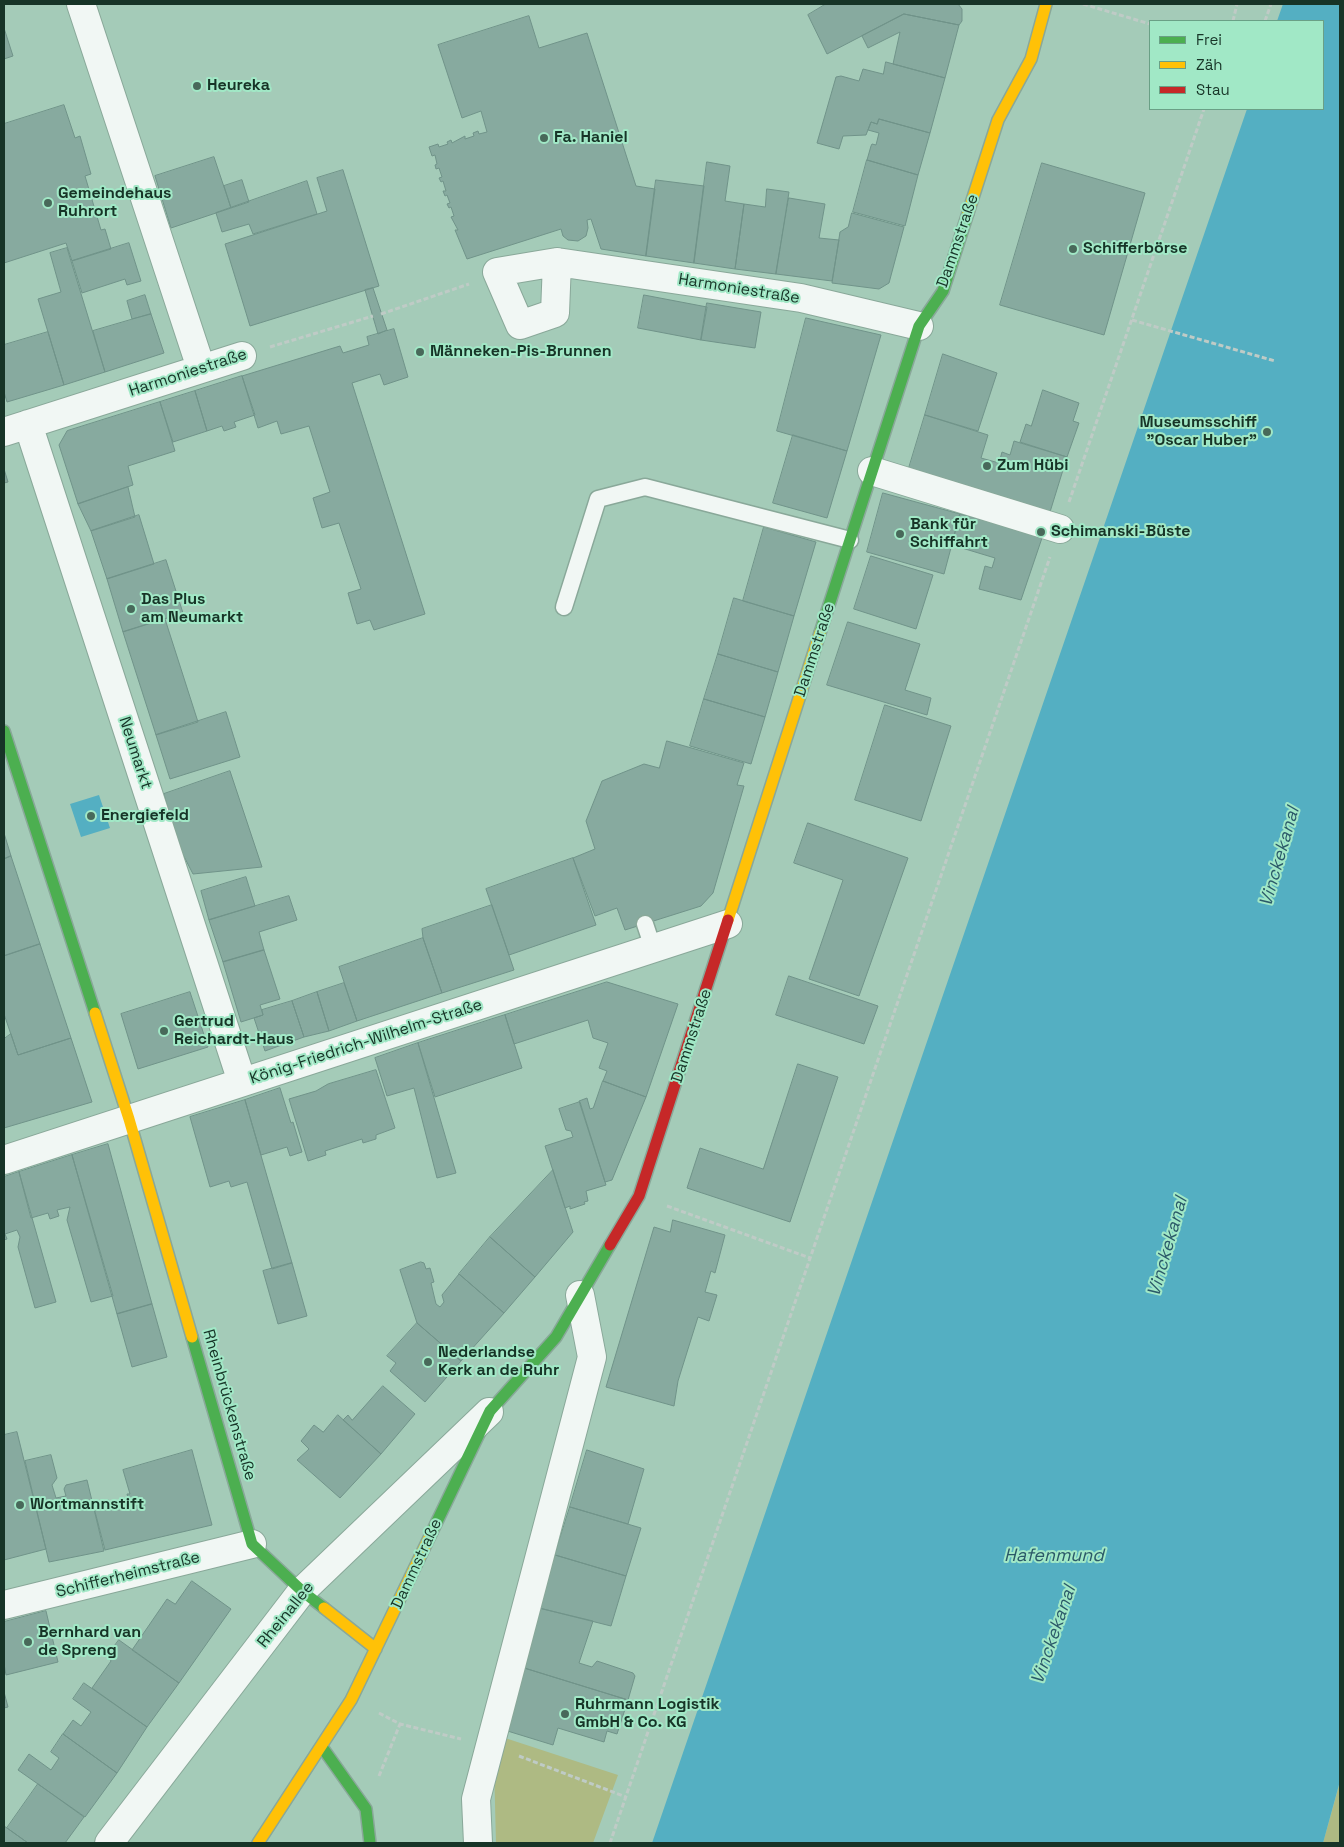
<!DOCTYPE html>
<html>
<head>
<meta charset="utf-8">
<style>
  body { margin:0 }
  #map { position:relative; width:1344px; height:1847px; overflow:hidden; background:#a4cbb8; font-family:"Space Grotesk",sans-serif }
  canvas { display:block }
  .frame { position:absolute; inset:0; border:5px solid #173427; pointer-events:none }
  .legend { position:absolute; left:1149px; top:20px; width:175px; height:90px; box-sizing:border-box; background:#a1e8c6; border:1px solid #6aa086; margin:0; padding:6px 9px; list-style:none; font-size:15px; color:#173427 }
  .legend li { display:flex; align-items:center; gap:10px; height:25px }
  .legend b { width:25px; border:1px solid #6aa086 }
</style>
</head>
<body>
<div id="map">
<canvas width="1344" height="1847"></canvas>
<div class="frame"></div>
<ul class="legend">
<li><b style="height:6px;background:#4caf50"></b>Frei</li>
<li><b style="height:6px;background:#ffc107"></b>Zäh</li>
<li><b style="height:6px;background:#c62828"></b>Stau</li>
</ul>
</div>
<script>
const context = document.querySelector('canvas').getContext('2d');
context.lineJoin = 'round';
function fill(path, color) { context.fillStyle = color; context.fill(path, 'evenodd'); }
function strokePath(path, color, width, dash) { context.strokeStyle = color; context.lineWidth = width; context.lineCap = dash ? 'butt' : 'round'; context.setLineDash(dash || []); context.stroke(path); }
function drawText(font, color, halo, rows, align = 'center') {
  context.font = font + ' "Space Grotesk",sans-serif'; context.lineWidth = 4; context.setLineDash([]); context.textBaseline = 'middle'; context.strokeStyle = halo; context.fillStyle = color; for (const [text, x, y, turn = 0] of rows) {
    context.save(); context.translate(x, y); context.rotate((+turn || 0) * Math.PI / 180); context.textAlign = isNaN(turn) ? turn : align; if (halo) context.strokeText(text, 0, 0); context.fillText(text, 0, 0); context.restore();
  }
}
fill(new Path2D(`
  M502,1737L618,1775L593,1843H496L494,1764Z
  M1340,1782V1843H1323Z`), '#aeba83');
fill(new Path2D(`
  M1283,4H1340V1781L1323,1843H652L1247,109H1323V21H1277Z
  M99,795L110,828L81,837L70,804Z`), '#54afc2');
const building = new Path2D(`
  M826,4H958L962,9V21L959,25L904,14L827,54L808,15Z
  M904,14L959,25L945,78L893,64L900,32L868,48L862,36Z
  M529,16L539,48L587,33L636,186L655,189L646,256L601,249L591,219L587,220L588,228L586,236L578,241L568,240L563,236L561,229L467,259L455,230H458L451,217L454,216L451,207L449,208L447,204L450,203L447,195L445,196L443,191H446L443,181L441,182L439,178L442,177L439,168L436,169L435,165L437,164L435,155L432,156L429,147L438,144L439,147L448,144L447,142L451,140L452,143L465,136V139L474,136L473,133L478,131L479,134L487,132L481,111L462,118L438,45Z
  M4,28L13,56L4,59Z
  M886,62L945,78L930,133L879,119L877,124L871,122L866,135L843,136L839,149L817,143L836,77L841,76L859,81L863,69L883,74Z
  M64,105L75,138L80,136L91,174L85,176L101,230L105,229L111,249L72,261L66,243L4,263V124Z
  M879,119L930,133L918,175L867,160L871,146L872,144L876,145L879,133L868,130L871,122L877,124Z
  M214,157L231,208L171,228L155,176Z
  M867,160L918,175L905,226L853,212Z
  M707,162L730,166L725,201L744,204L735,269L694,263Z
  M1042,163L1145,193L1104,335L1000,305Z
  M343,170L379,286L250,326L225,244L327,211L317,178Z
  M242,180L249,202L231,208L224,186Z
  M656,180L704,186L694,263L646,256Z
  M307,181L317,214L253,234L249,224L222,232L216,213Z
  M767,189L789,192L776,274L735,269L744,204L765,207Z
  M789,198L825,204L819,238L839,240L832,281L776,274Z
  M852,213L904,227L889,283L879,289L832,283L840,232L848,227Z
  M129,243L141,281L127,285L125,279L82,293L72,261Z
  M67,248L105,372L64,385L38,299L61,292L50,253Z
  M373,288L387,330L378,334L365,290Z
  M145,295L151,314L132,319L127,301Z
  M644,295L707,307L701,340L638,328Z
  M707,303L761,312L755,348L701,340Z
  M151,314L164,353L105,372L93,331Z
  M806,318L881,335L847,451L777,431Z
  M394,329L408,377L384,385L380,374L352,383L425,614L374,630L370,620L357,624L348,593L361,589L339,523L322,528L313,498L330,492L309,426L281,434L277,421L258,428L242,376L340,346L343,353L369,345L367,337Z
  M48,332L64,385L7,402L4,392V345Z
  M943,354L997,373L978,431L925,415Z
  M242,376L255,415L234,422L236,427L224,431L222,426L207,431L195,391Z
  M1043,390L1079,403L1073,421L1079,423L1067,457L1020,442L1026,424L1031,426Z
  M195,391L207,431L173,442L160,402Z
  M160,402L175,451L128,466L133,485L78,504L59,445L67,431Z
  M925,415L988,435L981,458L999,463L1002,452L1010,455L1014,441L1067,457L1050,512L909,468Z
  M793,435L847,451L827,518L773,503Z
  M4,469L8,482L4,483Z
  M128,487L135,517L91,531L78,504Z
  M883,493L960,514L944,574L867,552Z
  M960,514L1043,535L1021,600L979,589L985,566L992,568L995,558L952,545Z
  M139,515L154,564L107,579L91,531Z
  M764,527L816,542L794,616L743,601Z
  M871,556L933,575L916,629L854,609Z
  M166,560L183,613L123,632L107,579Z
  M734,598L794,616L778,672L718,654Z
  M165,619L198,722L156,735L123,632Z
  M848,622L920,644L905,690L931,698L927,715L827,685Z
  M718,654L778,672L765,717L704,699Z
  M704,699L765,717L751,764L690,746Z
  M885,705L951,726L921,821L855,800Z
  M226,712L240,757L170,779L156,735Z
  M667,741L744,763L737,785L744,786L713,893L701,906L625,930L617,908L595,916L573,858L595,849L586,821L602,781L644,764L659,768Z
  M230,771L262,867L193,874L176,841L164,794Z
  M808,823L908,858L859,996L809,979L843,880L794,863Z
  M4,833L11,856L4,859Z
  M11,856L40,944L4,956V859Z
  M573,858L596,925L509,955L486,889Z
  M246,877L255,906L209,920L201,891Z
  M289,896L297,920L259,932L264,950L223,962L209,920Z
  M492,905L514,970L442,993L423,938L422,929Z
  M423,938L442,993L357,1021L339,967Z
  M40,944L71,1038L18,1055L4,1014V956Z
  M264,950L280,999L260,1005L263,1015L241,1022L223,962Z
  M789,976L878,1006L864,1044L776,1015Z
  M607,982L678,1004L646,1097L603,1081L607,1071L599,1068L608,1043L593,1038L588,1020L514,1044L505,1015Z
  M344,983L357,1021L329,1031L317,992Z
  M190,992L208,1047L138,1069L121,1014Z
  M317,992L329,1031L304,1037L292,1001Z
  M292,1001L304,1037L265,1051L254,1018L263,1015L262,1010Z
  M505,1015L522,1068L435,1097L418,1043Z
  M11,1034L18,1055L71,1038L92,1102L4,1128V1039Z
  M418,1043L456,1173L437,1178L414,1088L387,1096L375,1058Z
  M798,1064L838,1077L790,1222L687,1188L700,1148L763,1169Z
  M376,1070L395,1128L376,1135V1139L363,1143L362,1139L325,1151L326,1155L308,1161L289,1099L316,1091L328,1084Z
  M603,1081L646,1097L612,1180L605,1182L579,1101L587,1098L590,1109L593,1108Z
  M280,1088L291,1123L293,1122L302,1152L290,1156L287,1147L261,1155L245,1100Z
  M245,1100L292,1263L272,1269L247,1182L231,1187L229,1181L210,1187L190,1117Z
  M580,1102L606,1185L586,1191L588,1201L584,1202L585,1204L570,1209V1206L565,1208L545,1146L573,1137L571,1131L566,1130L559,1109Z
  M108,1144L152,1304L117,1314L72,1155Z
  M72,1155L113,1296L91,1302L67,1220L70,1207L57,1210L59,1216L50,1219L48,1213L31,1218L19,1172Z
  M553,1170L573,1232L535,1277L490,1237Z
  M19,1172L56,1302L35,1308L18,1247L20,1237L17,1230L5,1234L7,1239L4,1240V1177Z
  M673,1220L725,1235L715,1273L711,1271L705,1292L717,1295L709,1321L698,1317L678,1381L674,1406L606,1387L654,1227L670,1232Z
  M490,1237L535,1277L504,1313L459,1274Z
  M421,1262L424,1263L426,1269L430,1268L434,1282L431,1283L436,1304L440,1307L444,1302L442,1295L459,1274L504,1313L461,1361L417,1323L400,1270Z
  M292,1263L307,1316L278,1324L263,1271Z
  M152,1304L167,1357L132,1367L117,1314Z
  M417,1323L461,1361L425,1402L390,1371L396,1363L387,1356Z
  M383,1386L415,1414L381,1454L343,1420L348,1415L352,1420Z
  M338,1415L381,1454L340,1498L297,1460L309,1449L301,1441L314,1425L323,1432Z
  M17,1432L46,1549L4,1560V1435Z
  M192,1450L212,1525L105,1550L93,1504L109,1500L110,1506L129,1502L127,1494H130L123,1470Z
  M587,1450L644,1469L628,1524L570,1507Z
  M51,1455L57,1478L52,1485L56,1498L66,1496L64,1489L66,1485L87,1480L104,1551L49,1562L25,1461Z
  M570,1507L641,1528L626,1576L555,1555Z
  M555,1555L626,1576L611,1626L539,1608Z
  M192,1581L231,1609L179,1683L132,1650L167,1599L175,1604Z
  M539,1608L593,1621L579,1663L592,1667L597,1661L633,1673L635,1676L628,1700L521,1667Z
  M46,1611L58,1662L6,1675L4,1664V1622Z
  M119,1640L179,1683L147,1727L92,1688L111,1661L108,1655Z
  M521,1667L628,1700L617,1734L607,1731L604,1742L558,1728L553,1745L501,1729Z
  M84,1683L147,1727L117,1773L63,1734L73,1720L81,1726L91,1712L73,1699Z
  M4,1692L8,1707L4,1708Z
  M63,1734L117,1773L85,1817L18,1770L29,1754L51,1770L59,1758L51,1752Z
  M38,1784L84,1817L65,1843H28L7,1828Z
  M4,1826L7,1828L28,1843H4Z`);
fill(building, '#87aa9f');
strokePath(building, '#709389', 1);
const lane = new Path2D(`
  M564,607L598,499L645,487L850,540
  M645,924L653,948`);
const street = new Path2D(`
  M81,4L201,368
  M557,262L555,313L520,325L497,272L557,262L801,298L919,326
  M28,424L242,1082
  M4,432L242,356
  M872,471L1060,529
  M4,1160L728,924
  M4,1605L252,1544
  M109,1843L302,1591L489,1412
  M478,1843L476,1799L592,1357L580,1295`);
const fast = new Path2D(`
  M820,633L919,326L943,291L968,213
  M4,731L95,1013
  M192,1337L252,1544L302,1591L324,1608
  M432,1532L490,1411L556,1337L610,1245
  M322,1747L366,1809L370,1843`);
const slow = new Path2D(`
  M968,213L998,120L1031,59L1046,4
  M728,920L820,633
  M95,1013L129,1119L192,1337
  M324,1608L376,1649
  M258,1843L351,1700L432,1532`);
const jam = new Path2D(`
  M610,1245L639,1196L728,920`);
strokePath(lane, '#89a899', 19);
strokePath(street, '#89a899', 30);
strokePath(fast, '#89a899', 14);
strokePath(slow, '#89a899', 14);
strokePath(jam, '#89a899', 14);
strokePath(new Path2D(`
  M1083,4L1150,24
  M1233,21L1237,4
  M1265,21L1271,4
  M381,314L469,284
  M1132,320L1275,361
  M270,347L373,316
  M1069,502L1204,109
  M667,1206L810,1258
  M379,1713L400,1724L461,1739
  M519,1756L626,1797
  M379,1776L400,1724
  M610,1843L1050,557`), '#bfcbc6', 3, [5, 2.5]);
strokePath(lane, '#f1f7f4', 16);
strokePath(street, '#f1f7f4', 28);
strokePath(fast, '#4caf50', 11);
strokePath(slow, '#ffc107', 11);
strokePath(jam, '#c62828', 11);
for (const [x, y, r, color] of [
  [197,86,5,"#48695a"],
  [544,138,5,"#48695a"],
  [48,203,5,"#48695a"],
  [1073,249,5,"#48695a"],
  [420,352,5,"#48695a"],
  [1267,432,5,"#48695a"],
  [987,466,5,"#48695a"],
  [1041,532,5,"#48695a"],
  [900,534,5,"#48695a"],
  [131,609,5,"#48695a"],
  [91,816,5,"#48695a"],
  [164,1031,5,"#48695a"],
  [428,1362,5,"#48695a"],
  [20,1505,5,"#48695a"],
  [28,1642,5,"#48695a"],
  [565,1714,5,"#48695a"]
]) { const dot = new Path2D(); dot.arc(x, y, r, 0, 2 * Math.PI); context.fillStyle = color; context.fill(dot); strokePath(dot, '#a1e8c6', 2); }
drawText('bold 16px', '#173427', '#a1e8c6', [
  ["Heureka",207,86],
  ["Fa. Haniel",554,138],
  ["Gemeindehaus",58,194],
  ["Ruhrort",58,212],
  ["Schifferbörse",1083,249],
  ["Männeken-Pis-Brunnen",430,352],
  ["Museumsschiff",1257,423,"right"],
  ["\"Oscar Huber\"",1257,441,"right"],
  ["Zum Hübi",997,466],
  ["Bank für",910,525],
  ["Schiffahrt",910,543],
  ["Schimanski-Büste",1051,532],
  ["Das Plus",141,600],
  ["am Neumarkt",141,618],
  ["Energiefeld",101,816],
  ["Gertrud",174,1022],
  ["Reichardt-Haus",174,1040],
  ["Nederlandse",438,1353],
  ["Kerk an de Ruhr",438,1371],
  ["Wortmannstift",30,1505],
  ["Bernhard van",38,1633],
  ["de Spreng",38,1651],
  ["Ruhrmann Logistik",575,1705],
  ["GmbH & Co. KG",575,1723]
], 'left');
drawText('16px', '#173427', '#a1e8c6', [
  ["Dammstraße",958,241,-71],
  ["Harmoniestraße",739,289,9],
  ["Harmoniestraße",188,373,-18],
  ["Dammstraße",815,650,-72],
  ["Neumarkt",135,753,72],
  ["Dammstraße",692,1036,-72],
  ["König-Friedrich-Wilhelm-Straße",366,1042,-18],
  ["Rheinbrückenstraße",229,1405,74],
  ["Dammstraße",417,1564,-65],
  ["Schifferheimstraße",128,1575,-14],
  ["Rheinallee",286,1615,-51]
]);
drawText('italic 18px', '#2b5969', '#a1e8c6', [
  ["Vinckekanal",1280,857,-74],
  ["Vinckekanal",1168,1247,-74],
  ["Hafenmund",1054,1556],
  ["Vinckekanal",1054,1635,-71]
]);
</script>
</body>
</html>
